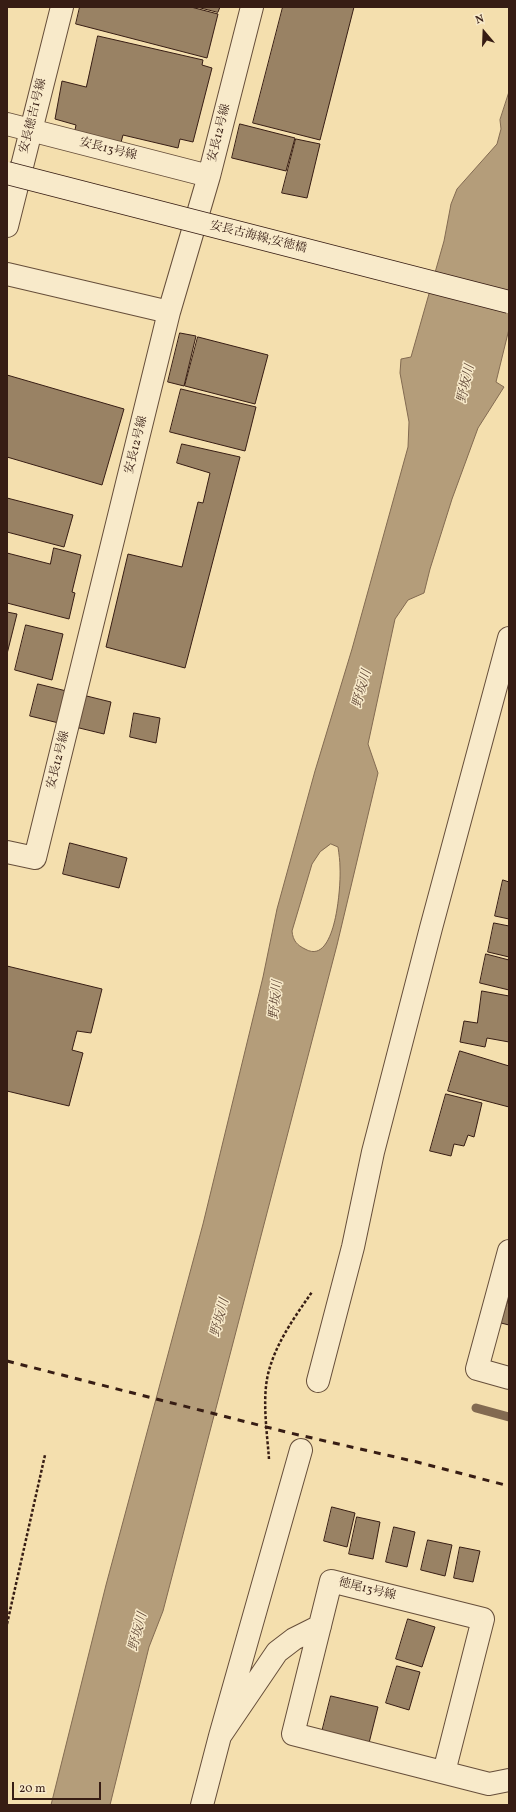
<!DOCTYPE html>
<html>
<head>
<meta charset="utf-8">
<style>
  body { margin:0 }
  #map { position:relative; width:516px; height:1812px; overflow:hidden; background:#f4dfae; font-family:Vollkorn,serif }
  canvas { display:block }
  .frame { position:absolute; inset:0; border:8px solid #371d14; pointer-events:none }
  .north { position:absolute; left:464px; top:12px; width:40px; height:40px; -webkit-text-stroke:3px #f8eaca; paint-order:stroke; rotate:341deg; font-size:11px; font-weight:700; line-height:16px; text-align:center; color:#371d14 }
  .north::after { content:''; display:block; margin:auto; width:14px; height:18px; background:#371d14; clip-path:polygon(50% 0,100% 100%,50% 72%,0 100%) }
  .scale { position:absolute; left:12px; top:1782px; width:89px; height:18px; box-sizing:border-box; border:2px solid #371d14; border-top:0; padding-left:5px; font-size:12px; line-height:14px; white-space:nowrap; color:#371d14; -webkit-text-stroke:3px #f8eaca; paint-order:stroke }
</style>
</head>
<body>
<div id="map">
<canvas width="516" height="1812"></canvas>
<div class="frame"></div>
<div class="north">N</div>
<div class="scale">20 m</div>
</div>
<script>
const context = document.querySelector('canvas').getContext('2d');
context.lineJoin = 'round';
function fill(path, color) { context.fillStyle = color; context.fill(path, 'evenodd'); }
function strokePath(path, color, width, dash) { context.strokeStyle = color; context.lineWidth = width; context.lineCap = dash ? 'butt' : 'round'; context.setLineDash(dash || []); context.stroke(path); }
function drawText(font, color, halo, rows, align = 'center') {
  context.font = font + ' Vollkorn,"Noto Serif JP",serif'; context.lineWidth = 3; context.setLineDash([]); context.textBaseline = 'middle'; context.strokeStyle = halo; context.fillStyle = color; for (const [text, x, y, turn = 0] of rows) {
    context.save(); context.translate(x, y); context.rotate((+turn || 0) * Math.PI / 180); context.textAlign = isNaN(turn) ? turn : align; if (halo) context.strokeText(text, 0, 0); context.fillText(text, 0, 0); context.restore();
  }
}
const water = new Path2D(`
  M509,92V329L496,382L504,387L478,428L452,499L430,569L424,593L408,600L395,619L368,744L378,773L337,945L163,1611L149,1647L110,1805H51L106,1585L203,1224L263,977L277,909L315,771L352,649L408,447L409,422L400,373L401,359L411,357L444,241L451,204L457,189L497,144L501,129L500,120ZM331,844L338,847C339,854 340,861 340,868C341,885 336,967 305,949C297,945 293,941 292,931L312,864L320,852Z`);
fill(water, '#b49d7a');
strokePath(water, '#826a51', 1);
strokePath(new Path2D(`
  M476,1408L509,1417`), '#826a51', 9);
const building = new Path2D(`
  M80,7H191L218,14L207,58L76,24Z
  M197,7H220L218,12Z
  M283,7H354L320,140L253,123Z
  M98,36L203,60L202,65L212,68L193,142L180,139L178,148L123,135L120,146L74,135L76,125L55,119L62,81L86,87Z
  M240,124L295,138L286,171L232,158Z
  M296,139L320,144L307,198L282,193Z
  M180,333L196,336L184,386L168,382Z
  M198,337L268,355L255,404L185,386Z
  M7,375L124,409L102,485L7,457Z
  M181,389L256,407L245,451L170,432Z
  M182,444L240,457L185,668L106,647L128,554L182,567L198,502L203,503L210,473L177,463Z
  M7,498L73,515L64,547L7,532Z
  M54,548L81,555L72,592L75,593L69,619L7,603V553L50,564Z
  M7,612L17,614L7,654Z
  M26,625L63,634L52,680L15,670Z
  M38,684L111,702L104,734L30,716Z
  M134,713L160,718L156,743L130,737Z
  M70,843L127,858L119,888L63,874Z
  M503,880L509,882V919L495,916Z
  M494,923L509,926V957L488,952Z
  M486,954L509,960V990L480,983Z
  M7,966L102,989L91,1033L77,1031L72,1050L83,1053L69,1106L7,1091Z
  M482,991L509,996V1042L487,1038L485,1047L460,1042L464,1021L477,1023Z
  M460,1051L509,1066V1107L448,1091Z
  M446,1094L482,1103L474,1137L468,1135L464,1146L454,1144L451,1156L430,1151Z
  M509,1297V1325L501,1323Z
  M332,1507L355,1513L347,1547L324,1541Z
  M357,1517L380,1522L373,1559L349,1554Z
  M394,1527L415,1532L407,1567L386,1562Z
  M428,1540L452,1545L445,1576L421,1570Z
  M460,1547L480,1551L473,1582L454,1578Z
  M408,1619L435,1627L422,1667L396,1659Z
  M397,1666L420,1672L409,1710L386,1703Z
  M331,1696L378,1707L369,1743L322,1732Z`);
fill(building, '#998264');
strokePath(building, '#371d14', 1);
const street = new Path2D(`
  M7,124L209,176
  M7,226L62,7
  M7,274L169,312
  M7,852L35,858L169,312L209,176L252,7
  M509,1251L477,1369L509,1378
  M318,1381L353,1247L373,1152L431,928L509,638
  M220,1736L301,1450
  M444,1772L483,1619L331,1581L293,1734L489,1784L509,1780
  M202,1805L220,1736L277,1652L294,1639L320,1626`);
strokePath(street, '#664e3a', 24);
strokePath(new Path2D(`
  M269,1459C267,1431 261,1394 270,1367C278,1340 296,1315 312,1292
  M7,1624L45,1455`), '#371d14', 2.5, [3, 2]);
strokePath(street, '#f8eaca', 22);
strokePath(new Path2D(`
  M7,1361L286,1432L417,1462L509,1486`), '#371d14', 3, [7, 7]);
const secondaryBridge = new Path2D(`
  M7,173L509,302`);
strokePath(secondaryBridge, '#371d14', 24, []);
strokePath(secondaryBridge, '#f8eaca', 22);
drawText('12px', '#371d14', '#f8eaca', [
  ["安長徳吉1号線",34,116,-76],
  ["安長12号線",220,133,-76],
  ["安長13号線",108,150,14],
  ["安長古海線;安徳橋",258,238,14],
  ["安長12号線",137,445,-76],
  ["安長12号線",59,760,-76],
  ["徳尾13号線",367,1590,14]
]);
drawText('italic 13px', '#634a38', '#f8eaca', [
  ["野坂川",467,384,-77],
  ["野坂川",363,689,-74],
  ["野坂川",277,1000,-84],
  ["野坂川",221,1318,-75],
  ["野坂川",139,1632,-75]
]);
</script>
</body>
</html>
